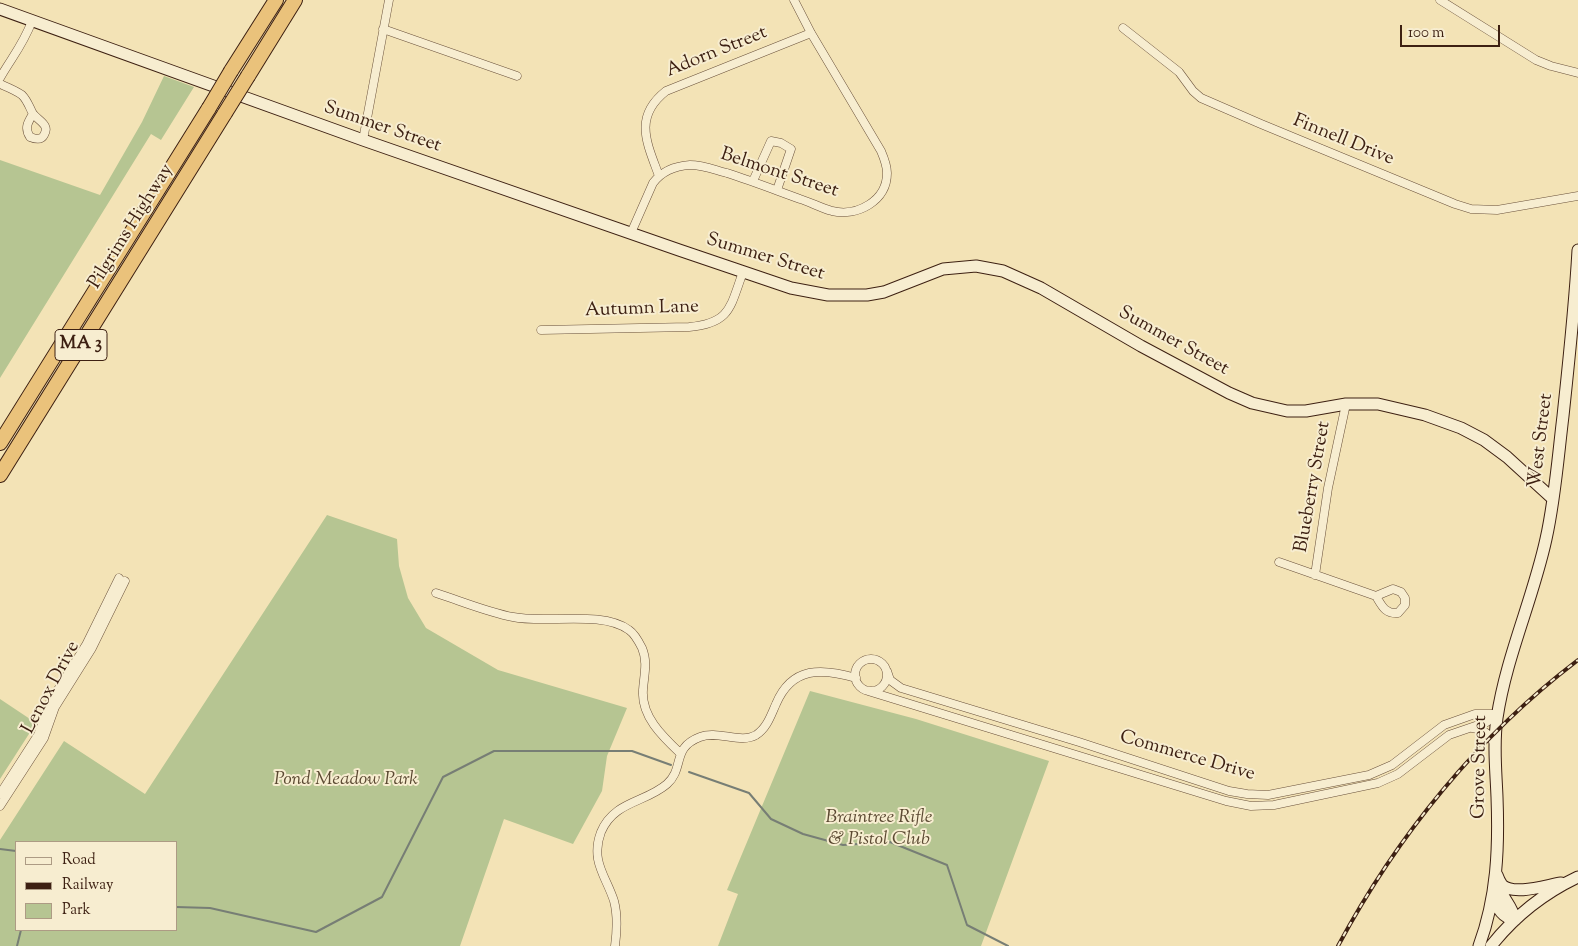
<!DOCTYPE html>
<html>
<head>
<meta charset="utf-8">
<style>
  body { margin:0 }
  #map { position:relative; width:1578px; height:946px; overflow:hidden; background:#f3e3b6; font-family:"Sorts Mill Goudy",serif }
  canvas { display:block }
  .legend { position:absolute; left:15px; top:841px; width:162px; height:90px; box-sizing:border-box; background:#f7edd0; border:1px solid #ad9b84; margin:0; padding:6px 9px; list-style:none; font-size:15px; color:#3d2012 }
  .legend li { display:flex; align-items:center; gap:10px; height:25px }
  .legend b { width:25px; border:1px solid #ad9b84 }
  .scale { position:absolute; left:1400px; top:25px; width:100px; height:22px; box-sizing:border-box; border:2px solid #3d2012; border-top:0; padding-left:6px; font-size:15px; line-height:18px; white-space:nowrap; color:#3d2012; -webkit-text-stroke:4px #f7edd0; paint-order:stroke }
</style>
</head>
<body>
<div id="map">
<canvas width="1578" height="946"></canvas>
<ul class="legend">
<li><b style="height:6px;background:#f7edd0"></b>Road</li>
<li><b style="height:6px;background:#3d2012"></b>Railway</li>
<li><b style="height:14px;background:#b6c592"></b>Park</li>
</ul>
<div class="scale">100 m</div>
</div>
<script>
const context = document.querySelector('canvas').getContext('2d');
context.lineJoin = 'round';
function fill(path, color) { context.fillStyle = color; context.fill(path, 'evenodd'); }
function strokePath(path, color, width, dash) { context.strokeStyle = color; context.lineWidth = width; context.lineCap = dash ? 'butt' : 'round'; context.setLineDash(dash || []); context.stroke(path); }
function drawText(font, color, halo, rows, align = 'center') {
  context.font = font + ' "Sorts Mill Goudy",serif'; context.lineWidth = 4; context.setLineDash([]); context.textBaseline = 'middle'; context.strokeStyle = halo; context.fillStyle = color; for (const [text, x, y, turn = 0] of rows) {
    context.save(); context.translate(x, y); context.rotate((+turn || 0) * Math.PI / 180); context.textAlign = isNaN(turn) ? turn : align; if (halo) context.strokeText(text, 0, 0); context.fillText(text, 0, 0); context.restore();
  }
}
fill(new Path2D(`
  M164,76L194,87L161,140L151,134L0,378V160L100,195L142,122Z
  M327,515L397,539L399,566L408,598L426,628L498,670L627,708L607,756L602,791L573,844L504,819L460,946H0V840L64,741L145,794ZM16,842H176V930H16Z
  M810,691L916,719L1049,761L981,946H718L738,894L727,890Z
  M0,699L36,723L0,779Z`), '#b6c592');
strokePath(new Path2D(`
  M689,772L749,793L771,819L803,834L843,845L890,842L947,865L967,925L1008,946
  M0,849L16,851
  M176,907L210,908L316,932L382,897L443,777L494,751H632L671,765
  M17,946L21,930`), '#777e75', 2);
const street = new Path2D(`
  M1440,0L1536,60L1551,66L1578,73
  M1123,28L1179,72L1193,91L1201,98L1261,124L1455,204L1471,209L1497,210L1578,196
  M383,29L517,76
  M0,78C12,57 23,45 32,21
  M0,84C7,87 15,90 22,95C27,100 29,106 32,112C36,120 51,124 44,135C41,141 35,139 30,137C24,128 28,122 33,114
  M363,140L389,0
  M659,176C647,143 633,117 666,91L811,33
  M753,181L771,141L781,143L791,149L777,190
  M631,233L653,183C662,171 675,166 690,165C703,165 715,170 727,173C752,181 775,190 800,199C810,202 821,208 832,211C857,217 887,201 887,173C887,165 884,158 881,151L811,33L794,0
  M541,330L689,327C731,323 730,307 743,272
  M1279,562L1376,596L1393,589L1401,592L1405,598V605L1398,613C1385,614 1382,606 1376,596
  M1315,575L1328,488L1346,404
  M436,593C461,601 487,612 513,617C545,624 602,610 629,630C635,634 639,642 642,648C648,662 644,675 643,690C641,716 662,736 680,753
  M855 675a16 16 0 1 1 32 0a16 16 0 1 1-32 0Z
  M887,671L890,680L901,688L1079,742L1229,791L1247,794L1268,795L1369,775L1392,765L1444,725L1475,714H1497
  M868,691L1226,801L1251,806L1274,805L1378,783L1398,774L1449,735L1487,722L1497,714
  M1472,728C1482,729 1490,734 1494,743
  M0,794L38,735L49,704L86,645L119,578
  M0,806L44,738L55,707L92,648L125,581
  M615,946C617,931 618,916 614,901C606,876 590,861 601,832C614,801 645,803 667,784C685,768 671,748 700,737C717,730 741,744 756,735C767,728 771,715 776,704C792,666 822,668 856,678`);
const secondary = new Path2D(`
  M0,9L363,140L679,250L791,288L828,295H867L884,292L943,269L976,266L1003,271L1041,288L1141,346L1229,393L1252,403L1287,411H1306L1346,404H1378L1425,415L1461,428L1484,440L1507,457L1553,499
  M1497,875C1498,878 1500,882 1502,885C1514,896 1547,885 1561,883
  M1497,882C1500,896 1513,906 1515,920
  M1494,895C1496,907 1501,917 1515,920
  M1479,946C1497,897 1499,849 1497,797C1496,771 1493,744 1497,718C1506,657 1533,599 1546,539C1555,499 1558,457 1563,416C1569,360 1575,305 1578,250
  M1491,946C1514,917 1544,893 1578,877`);
const highway = new Path2D(`
  M231,71L276,0
  M248,76L295,0
  M0,443L209,108
  M0,475L225,113`);
strokePath(street, '#6a513b', 9);
strokePath(secondary, '#3d2012', 13);
strokePath(highway, '#3d2012', 16);
strokePath(street, '#f7edd0', 8);
strokePath(secondary, '#f7edd0', 11);
strokePath(highway, '#eac27b', 14);
const rail = new Path2D(`
  M1338,946C1397,836 1478,736 1578,660`);
strokePath(rail, '#3d2012', 4);
strokePath(rail, '#f7edd0', 2, [5.5]);
const highwayBridge = new Path2D(`
  M209,108L231,71
  M225,113L248,76`);
strokePath(highwayBridge, '#3d2012', 16, []);
strokePath(highwayBridge, '#eac27b', 14);
for (const [x, y, w] of [
  [81,345,52]
]) { const box = new Path2D(); box.roundRect(x - w / 2, y - 15.5, w, 31, 4); context.fillStyle = '#f7edd0'; context.fill(box); strokePath(box, '#3d2012', 1); }
drawText('bold 18px', '#3d2012', null, [
  ["MA 3",81,345]
]);
drawText('19px', '#3d2012', '#f7edd0', [
  ["Adorn Street",717,53,-22],
  ["Summer Street",382,128,19],
  ["Finnell Drive",1343,141,22],
  ["Belmont Street",779,174,18],
  ["Pilgrims Highway",132,227,-58],
  ["Summer Street",765,258,17],
  ["Autumn Lane",642,310,-2],
  ["Summer Street",1173,342,29],
  ["West Street",1542,441,-83],
  ["Blueberry Street",1314,487,-80],
  ["Lenox Drive",52,688,-62],
  ["Commerce Drive",1187,757,16],
  ["Grove Street",1481,767,-89]
]);
drawText('italic 19px', '#5b4932', '#f7edd0', [
  ["Pond Meadow Park",346,781],
  ["Braintree Rifle",879,819],
  ["& Pistol Club",879,841]
]);
</script>
</body>
</html>
